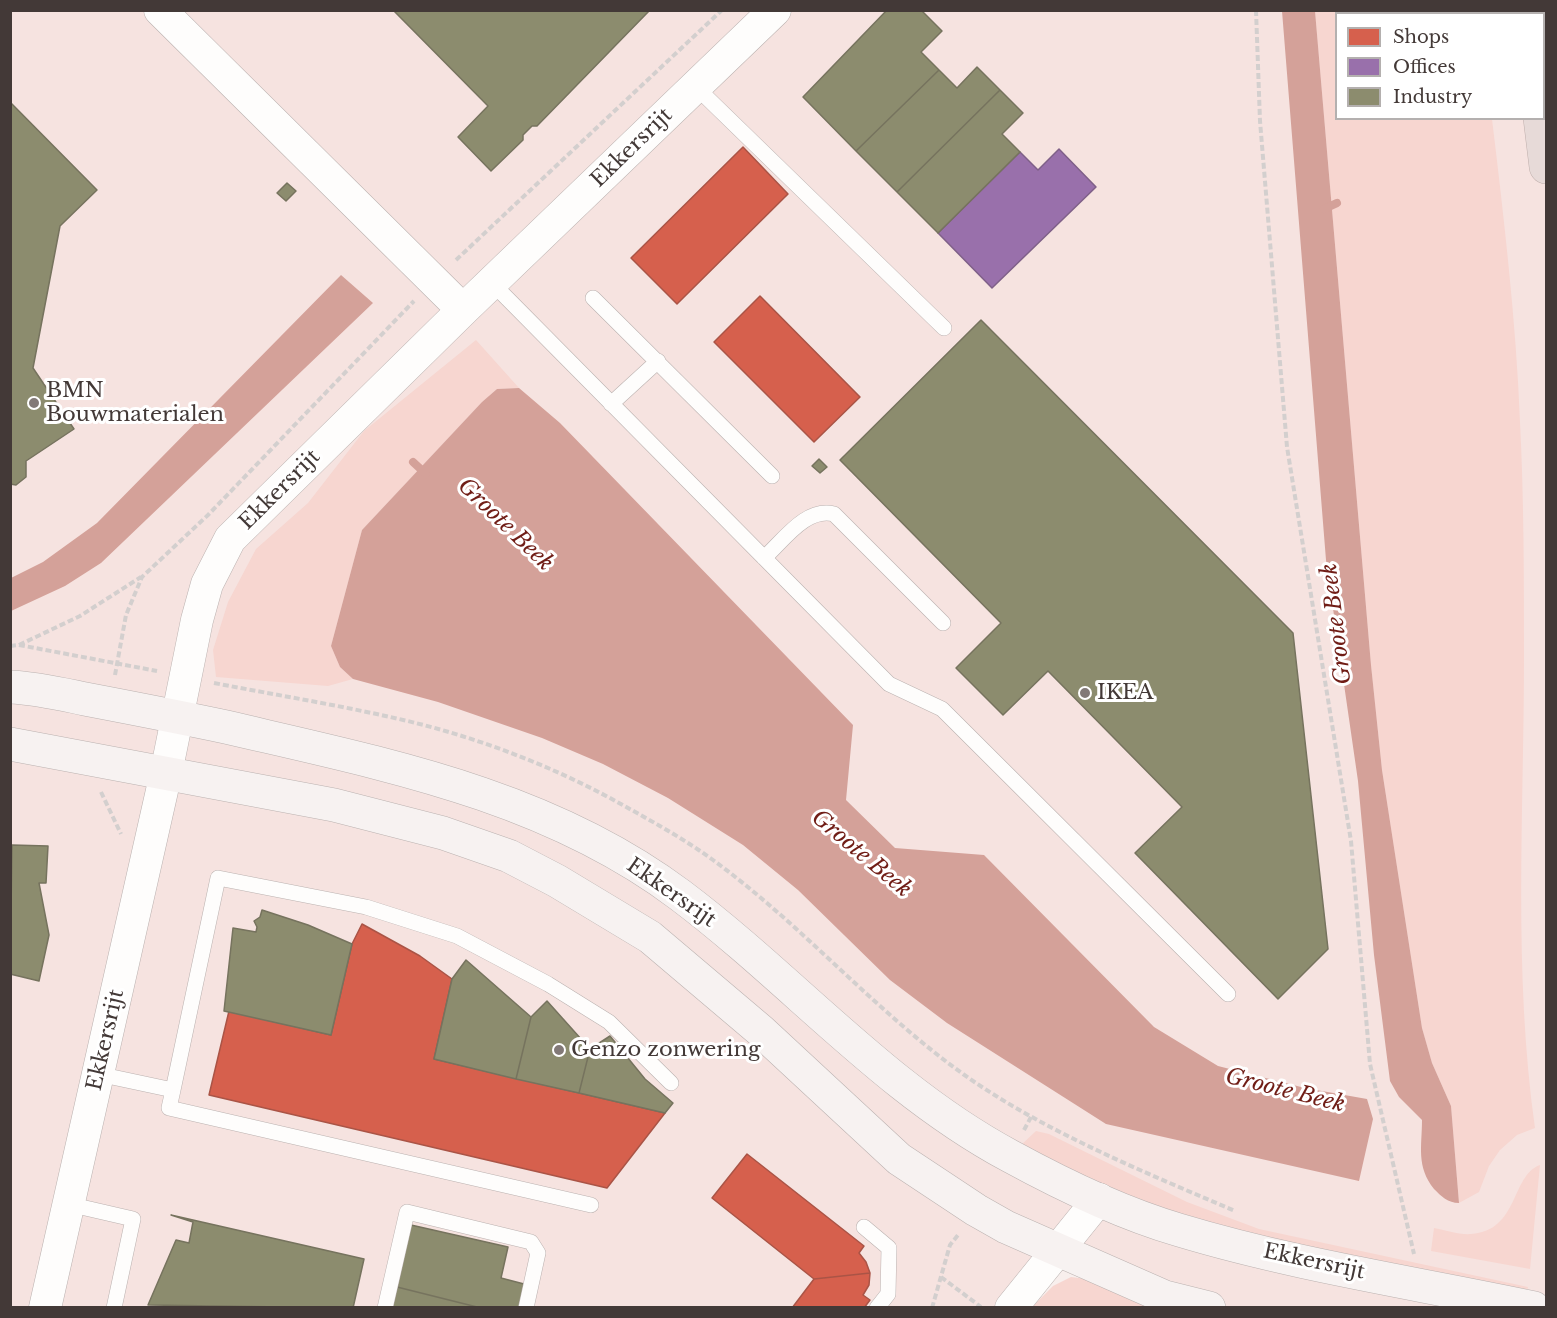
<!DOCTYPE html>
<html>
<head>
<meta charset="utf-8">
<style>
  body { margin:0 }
  #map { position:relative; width:1557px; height:1318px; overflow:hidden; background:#f8efed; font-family:"Libre Baskerville",serif }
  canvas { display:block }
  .frame { position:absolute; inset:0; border:12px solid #433937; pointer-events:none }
  .legend { position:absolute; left:1335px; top:12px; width:210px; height:108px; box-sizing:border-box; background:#fff; border:2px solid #b4b0af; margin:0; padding:8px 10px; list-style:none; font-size:18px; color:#433937 }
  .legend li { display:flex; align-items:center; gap:12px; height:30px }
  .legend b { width:30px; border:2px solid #b4b0af }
</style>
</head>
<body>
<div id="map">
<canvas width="1557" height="1318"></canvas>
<div class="frame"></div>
<ul class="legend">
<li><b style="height:16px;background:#d6604d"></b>Shops</li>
<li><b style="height:16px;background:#9970ab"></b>Offices</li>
<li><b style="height:16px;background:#8c8c6e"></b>Industry</li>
</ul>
</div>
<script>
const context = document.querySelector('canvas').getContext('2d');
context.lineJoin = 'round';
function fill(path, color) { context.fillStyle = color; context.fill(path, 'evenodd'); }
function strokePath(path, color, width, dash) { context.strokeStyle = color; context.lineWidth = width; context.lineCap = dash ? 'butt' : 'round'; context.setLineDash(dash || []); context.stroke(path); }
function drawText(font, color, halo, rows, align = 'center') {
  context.font = font + ' "Libre Baskerville",serif'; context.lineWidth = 6; context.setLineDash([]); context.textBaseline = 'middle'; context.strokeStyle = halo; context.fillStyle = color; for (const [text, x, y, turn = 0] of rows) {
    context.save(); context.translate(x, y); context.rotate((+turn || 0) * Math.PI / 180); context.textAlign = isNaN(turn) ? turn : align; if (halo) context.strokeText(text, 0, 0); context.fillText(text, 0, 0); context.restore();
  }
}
fill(new Path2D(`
  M10,11H1546V1307H1178L1062,1268L1026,1308L11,1307ZM1336,14H1544V118H1336Z`), '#f6e3e0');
fill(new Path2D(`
  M1315,11H1477L1478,13L1336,14V118L1492,119C1504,219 1516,321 1520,422C1524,500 1524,578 1524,656C1524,814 1513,971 1535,1128L1517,1135L1500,1150L1489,1166L1479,1192L1459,1203L1451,1106L1432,1063L1422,1028L1382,770L1371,665Z
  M476,340L519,388L497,389L482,402L362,530L331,646L340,667L353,679L328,686L216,677L213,650L228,602L256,549L308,503L364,431Z
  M1036,1131L1049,1134L1187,1202L1259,1229L1528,1287L1526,1295L1179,1220L1019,1147Z
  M1540,1165L1530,1269L1431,1251L1434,1228C1445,1230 1460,1235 1471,1234C1519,1231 1511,1175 1540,1165Z
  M1071,1277L1095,1280L1157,1308H1031L1053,1286Z`), '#f7d6d0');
fill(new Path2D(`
  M1282,11H1315L1371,665L1382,770L1422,1028L1432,1063L1451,1106L1459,1203C1448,1203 1441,1196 1434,1189C1416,1166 1422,1147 1422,1120L1399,1097L1390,1081L1374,955L1358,781L1326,560Z
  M341,275L373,303L101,563L65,586L11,611V578L43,562L97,523Z
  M519,388L560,423L853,725L846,800L895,848L984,855L1154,1027L1218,1066L1305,1088L1367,1099L1373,1119L1359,1181L1106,1124L947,1023L890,980L798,890L743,845L668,798L603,764L542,738L438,702L353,679L340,667L331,646L362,530L482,402L497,389Z`), '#d4a199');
const shops = new Path2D(`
  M743,147L788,194L677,304L631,258Z
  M760,296L860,397L814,442L714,342Z
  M362,924L420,956L452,979L434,1059L665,1113L607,1188L209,1095L229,1011L331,1035L352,944Z
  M747,1154L864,1246L859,1253L866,1262L870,1273L814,1279L712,1198Z
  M870,1273L869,1285L863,1295L870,1300L864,1308H792L814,1279Z`);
fill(shops, '#d6604d');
strokePath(shops, '#aa5446', 1.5);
const offices = new Path2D(`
  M1059,149L1096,187L992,288L938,233L1020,152L1038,170Z`);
fill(offices, '#9970ab');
strokePath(offices, '#7f6088', 1.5);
const industry = new Path2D(`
  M393,10H650L537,126H532L523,135V140L491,171L458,137L488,106Z
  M887,10H921L942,31L921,52L939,70L856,151L803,97Z
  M977,67L1000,90L897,192L856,151L939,70L957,88Z
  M1000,90L1023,113L1002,134L1020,152L938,233L897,192Z
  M10,102L97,190L60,226L33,368L74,429L26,461V477L16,485L10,484Z
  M287,183L296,191L286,201L277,193Z
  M981,320L1293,633L1328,949L1278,999L1135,853L1182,807L1048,671L1003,715L956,668L1001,623L840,460Z
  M819,459L827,467L820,473L812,466Z
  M12,845L48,846L46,883H39L49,935L39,981L10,974Z
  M262,910L308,925L352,944L331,1035L224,1011L233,928L256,932L257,927L254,921L260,917Z
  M466,960L531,1017L516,1079L434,1059L452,979Z
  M547,1001L590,1049L579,1093L516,1079L531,1017Z
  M610,1036L645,1079L673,1103L665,1113L579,1093L590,1049Z
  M171,1215L364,1259L353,1308L148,1305L176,1240L189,1243L193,1222Z
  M411,1225L508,1247L501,1278L524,1284L519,1308H481L397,1287Z
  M397,1287L481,1308H392Z`);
fill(industry, '#8c8c6e');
strokePath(industry, '#76735e', 1.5);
strokePath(new Path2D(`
  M1324,209L1337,203
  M413,462L426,474`), '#d4a199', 8);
const service = new Path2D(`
  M696,87L944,328
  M492,283L889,684L942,709L1228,994
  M593,298L772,476
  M611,404L658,361
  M764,558C784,540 806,507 834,514L943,623
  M98,1074L173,1090L218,878L366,907L457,936L548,984L609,1022L671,1083
  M173,1090L169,1108L591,1205
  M68,1204L133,1219L114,1308
  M864,1227L889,1248L888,1294L877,1308
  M385,1308L407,1212L531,1242L538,1253L526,1308`);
const minor = new Path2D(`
  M160,10L463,310
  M45,1308L166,773L197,620L207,584L230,539L463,310L775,10
  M1011,1308L1099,1199`);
const secondary = new Path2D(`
  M10,687C36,688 61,694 85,699C132,708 179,717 226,727C384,764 547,795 680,895C793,980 885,1089 1010,1156C1063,1185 1121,1213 1179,1230C1295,1265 1416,1283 1534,1308
  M10,744L334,805L443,833L509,856L557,881L650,937L761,1031L899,1159L976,1210L1006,1227L1165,1297L1209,1308`);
const motorway = new Path2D(`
  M1526,10V14
  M1540,118L1546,167`);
strokePath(service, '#bbb2b0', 16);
strokePath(minor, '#bbb2b0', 33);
strokePath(secondary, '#bbb2b0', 34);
strokePath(motorway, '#beaeab', 34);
strokePath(new Path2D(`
  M1256,10L1260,121L1287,447L1351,841L1370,1064L1414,1254
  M456,260L722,10
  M19,645L80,616L141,577
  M10,646L19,645L157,671
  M115,675L126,615L142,577L208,515L414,301
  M214,683C276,695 338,705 399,719C478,737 558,768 628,808C657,824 687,841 713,860C802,925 874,1010 963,1074C1043,1131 1144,1172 1235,1211
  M101,792L121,834
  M1024,1130L1031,1117
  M941,1277L981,1307
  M932,1308L950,1245L958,1235`), '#d3cfce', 4, [6, 3]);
strokePath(service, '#fefdfc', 15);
strokePath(minor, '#fefdfc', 32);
strokePath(secondary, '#f7f2f1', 33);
strokePath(motorway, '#e7dad8', 33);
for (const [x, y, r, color] of [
  [34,403,6,"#827977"],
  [1085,693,6,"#827977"],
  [559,1050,6,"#827977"]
]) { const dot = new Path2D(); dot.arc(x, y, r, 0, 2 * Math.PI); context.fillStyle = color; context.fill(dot); strokePath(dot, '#fff', 2); }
drawText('21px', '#433937', '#fff', [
  ["Ekkersrijt",632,148,-44],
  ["Ekkersrijt",280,490,-45],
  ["Ekkersrijt",671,893,35],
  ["Ekkersrijt",106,1040,-77],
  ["Ekkersrijt",1314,1262,12]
]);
drawText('21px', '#433937', '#fff', [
  ["BMN",46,391],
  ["Bouwmaterialen",46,415],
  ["IKEA",1097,693],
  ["Genzo zonwering",571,1050]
], 'left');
drawText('italic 22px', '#701d16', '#fff', [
  ["Groote Beek",505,525,44],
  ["Groote Beek",1337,624,-97],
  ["Groote Beek",861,854,40],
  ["Groote Beek",1285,1091,14]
]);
</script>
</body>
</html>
